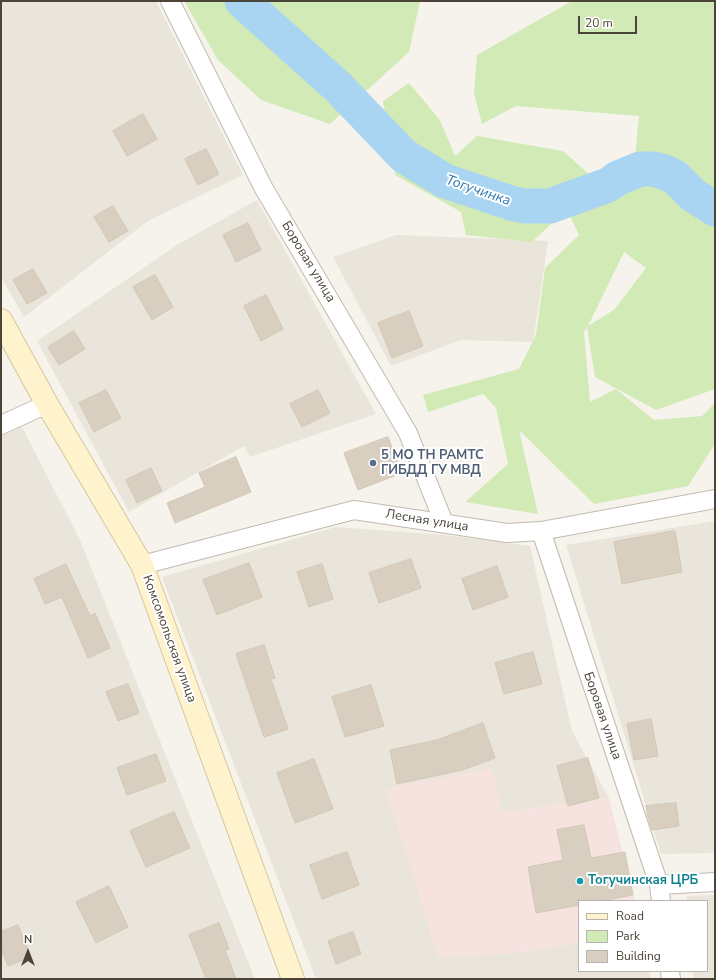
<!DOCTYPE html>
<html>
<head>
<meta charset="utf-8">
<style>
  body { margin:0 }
  #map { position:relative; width:716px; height:980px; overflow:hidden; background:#f6f3ec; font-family:"Nunito Sans",sans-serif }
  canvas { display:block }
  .frame { position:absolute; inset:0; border:2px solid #4b4439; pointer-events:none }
  .legend { position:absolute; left:578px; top:900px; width:130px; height:72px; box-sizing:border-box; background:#fff; border:1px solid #b7b4b0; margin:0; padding:5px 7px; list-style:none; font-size:12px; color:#4b4439 }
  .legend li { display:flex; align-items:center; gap:8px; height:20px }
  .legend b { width:20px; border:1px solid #b7b4b0 }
  .north { position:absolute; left:8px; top:932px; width:40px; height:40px; -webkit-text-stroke:3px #fff; paint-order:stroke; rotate:0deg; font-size:11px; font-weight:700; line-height:16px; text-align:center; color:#4b4439 }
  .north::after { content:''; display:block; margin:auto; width:14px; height:18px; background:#4b4439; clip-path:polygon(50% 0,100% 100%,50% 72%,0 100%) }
  .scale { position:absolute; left:578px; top:16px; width:59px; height:18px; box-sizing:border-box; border:2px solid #4b4439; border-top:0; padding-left:5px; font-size:12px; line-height:14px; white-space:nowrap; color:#4b4439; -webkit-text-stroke:3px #fff; paint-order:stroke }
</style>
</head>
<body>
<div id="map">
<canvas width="716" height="980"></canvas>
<div class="frame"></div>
<ul class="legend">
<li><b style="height:5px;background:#fff3cd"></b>Road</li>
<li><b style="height:11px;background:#d2eab5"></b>Park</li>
<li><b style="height:11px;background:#d8cfc1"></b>Building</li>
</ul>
<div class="north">N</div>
<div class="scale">20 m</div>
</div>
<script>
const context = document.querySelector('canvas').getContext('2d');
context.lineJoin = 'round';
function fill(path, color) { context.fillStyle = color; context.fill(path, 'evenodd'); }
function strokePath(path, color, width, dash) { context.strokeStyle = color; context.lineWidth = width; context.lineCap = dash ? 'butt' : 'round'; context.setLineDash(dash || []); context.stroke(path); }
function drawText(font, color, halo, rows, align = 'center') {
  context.font = font + ' "Nunito Sans",sans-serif'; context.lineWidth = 4; context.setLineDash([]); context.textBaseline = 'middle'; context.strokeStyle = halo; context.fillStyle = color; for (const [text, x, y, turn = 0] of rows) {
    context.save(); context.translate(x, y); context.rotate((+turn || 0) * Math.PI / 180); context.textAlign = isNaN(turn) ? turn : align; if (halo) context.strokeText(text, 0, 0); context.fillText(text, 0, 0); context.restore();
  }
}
fill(new Path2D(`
  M1,1H156L243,175L148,221L24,317L1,277Z
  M257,200L376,414L250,457L244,446L129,512L37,341L177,245Z
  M396,235L548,241L533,342L461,340L391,366L333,257Z
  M22,427L80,540L255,979H1V436Z
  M715,521V853L661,854L566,545Z
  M336,527L444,535L530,546L572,731L609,798L502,812L491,768L519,953L579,942V971H649L651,979H316L162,577Z
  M715,895V979H694L693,971H707V901H687V896Z`), '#eae5da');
fill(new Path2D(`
  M492,768L502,812L609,798L635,901H579V942L519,953L438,957L386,789Z`), '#f6e3e0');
fill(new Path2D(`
  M184,1H420L409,52L330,124L261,100L218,60Z
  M572,1H715V389L656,410L595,377L587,327L584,332L590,402L616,389L654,420L702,416L715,403V444L688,486L594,504L519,430L538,514L465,502L508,464L496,408L483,394L428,412L423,395L519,369L536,335L545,268L579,235L567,209L532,242L466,235L461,212L395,175L383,101L409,83L440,120L455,156L477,136L563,151L593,178L635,158L639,116L516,106L482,124L474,93L477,55ZM624,252L646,268L614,310L588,326Z`), '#d2eab5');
strokePath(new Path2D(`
  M242,1L337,86L404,156L445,181L514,204L526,206H550L608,185L618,178L640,169H653L664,172L675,177L693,195L715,209`), '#a9d4f2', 35);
const building = new Path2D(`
  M143,114L157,139L127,156L113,131Z
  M206,149L219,174L198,185L185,159Z
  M113,206L128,231L109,242L94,217Z
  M248,223L261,250L236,262L223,235Z
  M33,269L47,293L27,304L13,280Z
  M155,275L173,307L152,320L133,287Z
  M266,295L283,329L261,341L244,306Z
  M409,311L423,346L392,358L378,323Z
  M74,331L85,349L59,365L48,347Z
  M106,390L121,418L94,432L79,403Z
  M318,390L330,413L302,427L290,404Z
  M388,437L402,473L358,490L344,453Z
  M236,457L251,492L175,523L167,503L205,487L199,473Z
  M151,468L162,491L137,503L126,480Z
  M675,531L682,572L622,584L614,542Z
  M411,559L421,588L379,603L369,573Z
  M249,563L262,597L217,615L203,580Z
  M66,564L90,616L95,613L110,648L88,658L62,597L45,604L34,579Z
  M322,564L333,599L309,607L297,572Z
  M497,566L508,597L473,610L462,579Z
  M264,645L275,678L271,679L288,729L264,737L236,654Z
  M533,652L542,684L504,694L495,663Z
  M128,684L139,713L118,721L106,692Z
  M371,685L384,726L345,737L332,697Z
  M651,719L658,756L634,760L627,724Z
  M483,723L495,758L462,770L397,784L390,750L437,740Z
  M156,754L166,781L127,795L117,768Z
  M588,758L599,798L568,806L557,766Z
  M314,759L333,809L295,823L277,773Z
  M676,803L679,826L652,830L648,817L646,806Z
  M174,812L190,848L146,867L130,831Z
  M584,825L591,858L625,852L633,895L601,901H579V905L536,913L528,867L563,860L557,830Z
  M347,852L359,885L322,899L310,865Z
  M109,886L128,927L96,943L76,902Z
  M219,923L229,949L225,950L236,979H206L189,935Z
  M18,925L31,957L8,966L1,949V932Z
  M353,932L361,954L336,964L328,941Z`);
fill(building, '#d8cfc1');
strokePath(building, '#d3c7b4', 1);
const minor = new Path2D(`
  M170,1L263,187L408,433L444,523
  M1,425L47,404
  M541,531L659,885L661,901
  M142,565L354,510L507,533L541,531L715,499
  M659,885L715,882
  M670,971L671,979`);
const secondary = new Path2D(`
  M1,320L47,404L142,565L293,979`);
strokePath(minor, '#c2bbae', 20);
strokePath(secondary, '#d6c79b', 24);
strokePath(minor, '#fff', 18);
strokePath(secondary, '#fff3cd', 22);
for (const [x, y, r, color] of [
  [373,463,4,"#5c6f8a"],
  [580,881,4,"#0f9aa8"]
]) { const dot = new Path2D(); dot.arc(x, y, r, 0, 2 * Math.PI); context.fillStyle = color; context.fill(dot); strokePath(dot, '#fff', 1.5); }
drawText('13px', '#4b4439', '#fff', [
  ["Боровая улица",308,262,59],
  ["Лесная улица",427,521,9],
  ["Комсомольская улица",169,639,70],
  ["Боровая улица",602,716,71]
]);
drawText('bold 13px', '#4e5e75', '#fff', [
  ["5 МО ТН РАМТС",381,456],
  ["ГИБДД ГУ МВД",381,471]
], 'left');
drawText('bold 13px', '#0d838f', '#fff', [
  ["Тогучинская ЦРБ",588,881]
], 'left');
drawText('italic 14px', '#2e7ab2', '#fff', [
  ["Тогучинка",478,191,19]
]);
</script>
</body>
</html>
